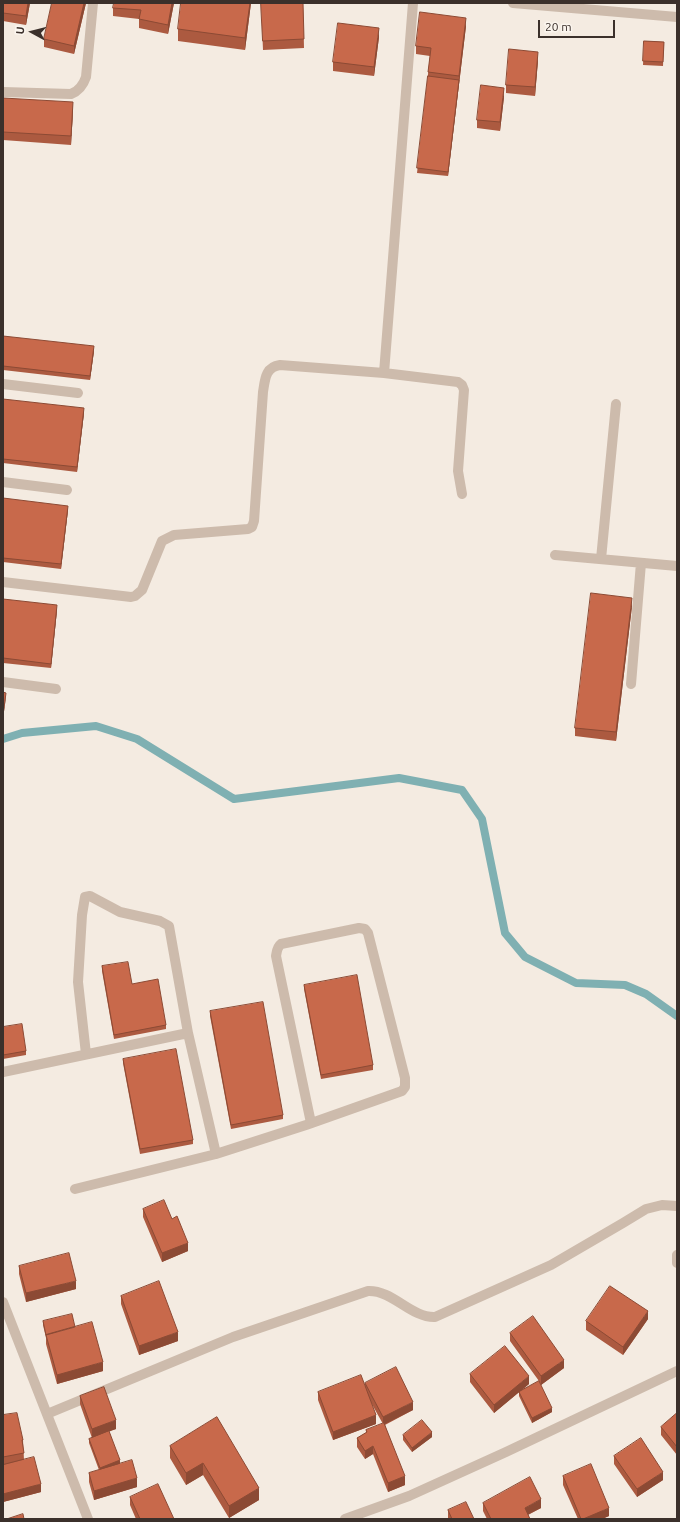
<!DOCTYPE html>
<html>
<head>
<meta charset="utf-8">
<style>
  body { margin:0 }
  #map { position:relative; width:680px; height:1522px; overflow:hidden; background:#f4ebe1; font-family:Ubuntu,sans-serif }
  canvas { display:block }
  .frame { position:absolute; inset:0; border:4px solid #3b302b; pointer-events:none }
  .north { position:absolute; left:12px; top:12px; width:40px; height:40px; -webkit-text-stroke:3px #fbf5ee; paint-order:stroke; rotate:277deg; font-size:11px; font-weight:700; line-height:16px; text-align:center; color:#3b302b }
  .north::after { content:''; display:block; margin:auto; width:14px; height:18px; background:#3b302b; clip-path:polygon(50% 0,100% 100%,50% 72%,0 100%) }
  .scale { position:absolute; left:538px; top:20px; width:77px; height:18px; box-sizing:border-box; border:2px solid #3b302b; border-top:0; padding-left:5px; font-size:12px; line-height:14px; white-space:nowrap; color:#3b302b; -webkit-text-stroke:3px #fbf5ee; paint-order:stroke }
</style>
</head>
<body>
<div id="map">
<canvas width="680" height="1522"></canvas>
<div class="frame"></div>
<div class="north">U</div>
<div class="scale">20 m</div>
</div>
<script>
const context = document.querySelector('canvas').getContext('2d');
context.lineJoin = 'round';
function strokePath(path, color, width, dash) { context.strokeStyle = color; context.lineWidth = width; context.lineCap = dash ? 'butt' : 'round'; context.setLineDash(dash || []); context.stroke(path); }
function fill(path, color) { context.fillStyle = color; context.fill(path, 'evenodd'); }
strokePath(new Path2D(`
  M3,739L22,733L96,726L137,739L234,799L399,778L462,790L482,819L505,933L525,957L576,983L625,985L646,994L677,1016`), '#7fb0b2', 8);
strokePath(new Path2D(`
  M413,3L384,373L458,382L462,385L464,390L458,471L462,494
  M513,3L677,17
  M3,92L71,94C79,91 83,86 86,77L93,3
  M3,384L78,393
  M3,482L67,490
  M555,555L677,566
  M601,559L616,404
  M3,582L131,597L135,596L142,590L162,541L174,535L248,529L252,527L254,521L263,392C265,380 265,367 280,365L384,373
  M3,682L56,689
  M631,684L641,563
  M86,1054L78,982L82,915L85,897L90,896L120,912L160,921L169,926L188,1033
  M3,1072L188,1033L216,1154L75,1189
  M216,1154L306,1125L402,1091L405,1087V1078L368,933L365,929L359,928L281,944C277,947 277,951 276,956L311,1123
  M677,1255V1263
  M3,1302L88,1519
  M47,1414L233,1337L368,1291C393,1290 411,1318 435,1317L551,1265L623,1223L646,1209L662,1205L677,1206
  M345,1519L409,1496L506,1452L677,1371`), '#cdbbac', 10);
fill(new Path2D(`
  M3,3H30L26,25L3,21Z
  M52,3H86L74,54L44,47V39Z
  M174,3L168,34L139,28V19L113,16V8Z
  M251,3L245,50L178,41V29Z
  M261,3H303L304,48L263,50Z
  M466,26L448,176L417,173L430,56L416,54V46Z
  M379,37L374,76L333,71V62Z
  M644,41L664,42L663,66L643,65Z
  M538,60L535,96L506,93V85Z
  M504,97L500,131L477,128V120Z
  M3,98L73,111L71,145L3,140Z
  M3,336L94,351L90,380L3,370Z
  M3,399L84,413L77,472L3,463Z
  M3,498L68,510L61,569L3,562Z
  M3,599L57,610L51,668L3,663Z
  M632,606L616,741L575,736V728Z
  M102,966L132,984L166,1025V1029L114,1039L102,971Z
  M304,985L373,1065V1070L321,1079L304,989Z
  M210,1011L283,1115V1119L231,1129L210,1016Z
  M3,1027L26,1051V1055L3,1059Z
  M123,1059L193,1140V1144L140,1154L123,1063Z
  M143,1209L172,1219L188,1251L162,1262L143,1217Z
  M19,1266L76,1289L26,1302L19,1274Z
  M121,1296L178,1341L139,1355L121,1304Z
  M648,1319L623,1355L586,1330V1321Z
  M43,1321L103,1371L57,1384L46,1344V1338L43,1325Z
  M510,1333L564,1368L541,1385L539,1382L552,1412L532,1423L519,1396V1392L494,1413L470,1382V1374L529,1384L522,1390L539,1381L510,1341Z
  M365,1383L413,1410L385,1425L405,1485L388,1492L373,1454L365,1459L357,1447V1438L366,1433V1430L383,1424L369,1399L376,1424L333,1440L318,1400V1392L365,1388Z
  M80,1396L116,1429L109,1431L120,1464L137,1487L94,1500L89,1482V1473L99,1470L89,1443V1439L92,1438L80,1404Z
  M677,1413V1455L661,1435V1427Z
  M3,1415L23,1440L24,1460L41,1492L3,1502Z
  M217,1417L259,1500L229,1518L203,1475L186,1485L170,1458V1446Z
  M403,1435L432,1437L412,1452L403,1440Z
  M614,1456L663,1480L637,1497L614,1464Z
  M563,1476L609,1516L602,1519H578L563,1485Z
  M130,1497L174,1519H136L130,1505Z
  M483,1503L541,1508L528,1515L530,1519H487L483,1511Z
  M448,1510L474,1519H448Z`), '#ac5a40');
fill(new Path2D(`
  M28,3H30L26,25V16Z
  M84,3H86L74,54V46Z
  M172,3H174L168,34V25Z
  M250,3H251L245,50V38Z
  M466,18V26L448,176V172Z
  M379,28V37L374,76V67Z
  M538,52V60L535,96V87Z
  M504,88V97L500,131V122Z
  M73,102V111L71,145V136Z
  M94,346V351L90,380V376Z
  M84,408V413L77,472V467Z
  M68,506V510L61,569V564Z
  M632,598V606L616,741V732Z
  M57,605V610L51,668V664Z
  M6,693V697L3,719V715Z
  M188,1243V1251L162,1262V1253Z
  M76,1281V1289L26,1302V1293Z
  M648,1311V1319L623,1355V1347Z
  M178,1332V1341L139,1355V1346Z
  M564,1360V1368L541,1385V1376Z
  M103,1362V1371L57,1384V1375Z
  M529,1376V1384L494,1413V1405Z
  M413,1402V1410L383,1425V1417Z
  M552,1408V1412L532,1423V1418Z
  M376,1415V1424L333,1440V1432Z
  M116,1420V1429L92,1438V1429Z
  M432,1432V1437L412,1452V1448Z
  M373,1446V1454L365,1459V1451Z
  M120,1460V1464L100,1472V1468Z
  M203,1463V1475L186,1485V1473Z
  M663,1472V1480L637,1497V1489Z
  M405,1476V1485L388,1492V1483Z
  M137,1478V1487L94,1500V1491Z
  M41,1484V1492L3,1502V1494Z
  M259,1488V1500L229,1518V1506Z
  M541,1499V1508L525,1516V1508Z
  M609,1508V1516L602,1519H583Z`), '#8c4a34');
const building = new Path2D(`
  M3,3H28L26,16L3,13Z
  M52,3H84L74,46L44,39Z
  M114,3H172L168,25L139,19L141,10L113,8Z
  M181,3H250L245,38L178,29Z
  M261,3H303L304,39L263,41Z
  M420,12L466,18L459,76L428,72L431,48L416,46Z
  M338,23L379,28L374,67L333,62Z
  M644,41L664,42L663,62L643,61Z
  M509,49L538,52L535,87L506,85Z
  M428,76L459,80L448,172L417,168Z
  M481,85L504,88L500,122L477,120Z
  M3,98L73,102L71,136L3,132Z
  M3,336L94,346L90,376L3,366Z
  M3,399L84,408L77,467L3,459Z
  M3,498L68,506L61,564L3,558Z
  M591,593L632,598L616,732L575,728Z
  M3,599L57,605L51,664L3,658Z
  M3,692L6,693L3,715Z
  M128,962L132,984L158,979L166,1025L114,1035L102,966Z
  M357,975L373,1065L321,1075L304,985Z
  M263,1002L283,1115L231,1125L210,1011Z
  M22,1024L26,1051L3,1055V1027Z
  M176,1049L193,1140L140,1149L123,1059Z
  M164,1200L172,1219L177,1216L188,1243L162,1253L143,1209Z
  M69,1253L76,1281L26,1293L19,1266Z
  M159,1281L178,1332L139,1346L121,1296Z
  M610,1286L648,1311L623,1347L586,1321Z
  M72,1314L75,1327L46,1335L43,1321Z
  M533,1316L564,1360L541,1376L510,1333Z
  M92,1322L103,1362L57,1375L46,1335Z
  M505,1346L529,1376L494,1405L470,1374Z
  M396,1367L413,1402L383,1417L365,1383Z
  M361,1375L376,1415L333,1432L318,1392Z
  M539,1381L552,1408L532,1418L519,1392Z
  M104,1387L116,1420L92,1429L80,1396Z
  M17,1413L23,1440H22L24,1453L3,1457V1415Z
  M677,1413V1447L661,1427Z
  M217,1417L259,1488L229,1506L203,1463L186,1473L170,1446Z
  M422,1420L432,1432L412,1448L403,1435Z
  M384,1423L405,1476L388,1483L373,1446L365,1451L357,1438L367,1432L366,1430Z
  M109,1431L120,1460L100,1468L89,1439Z
  M641,1438L663,1472L637,1489L614,1456Z
  M34,1457L41,1484L3,1494V1465Z
  M132,1460L137,1478L94,1491L89,1473Z
  M591,1464L609,1508L583,1519H581L563,1476Z
  M530,1477L541,1499L525,1508L530,1519H491L483,1503Z
  M158,1484L174,1519H140L130,1497Z
  M466,1502L474,1519H452L448,1510Z
  M23,1514L24,1519H7Z`);
fill(building, '#c8694b');
strokePath(building, '#8c4a34', 1);
</script>
</body>
</html>
